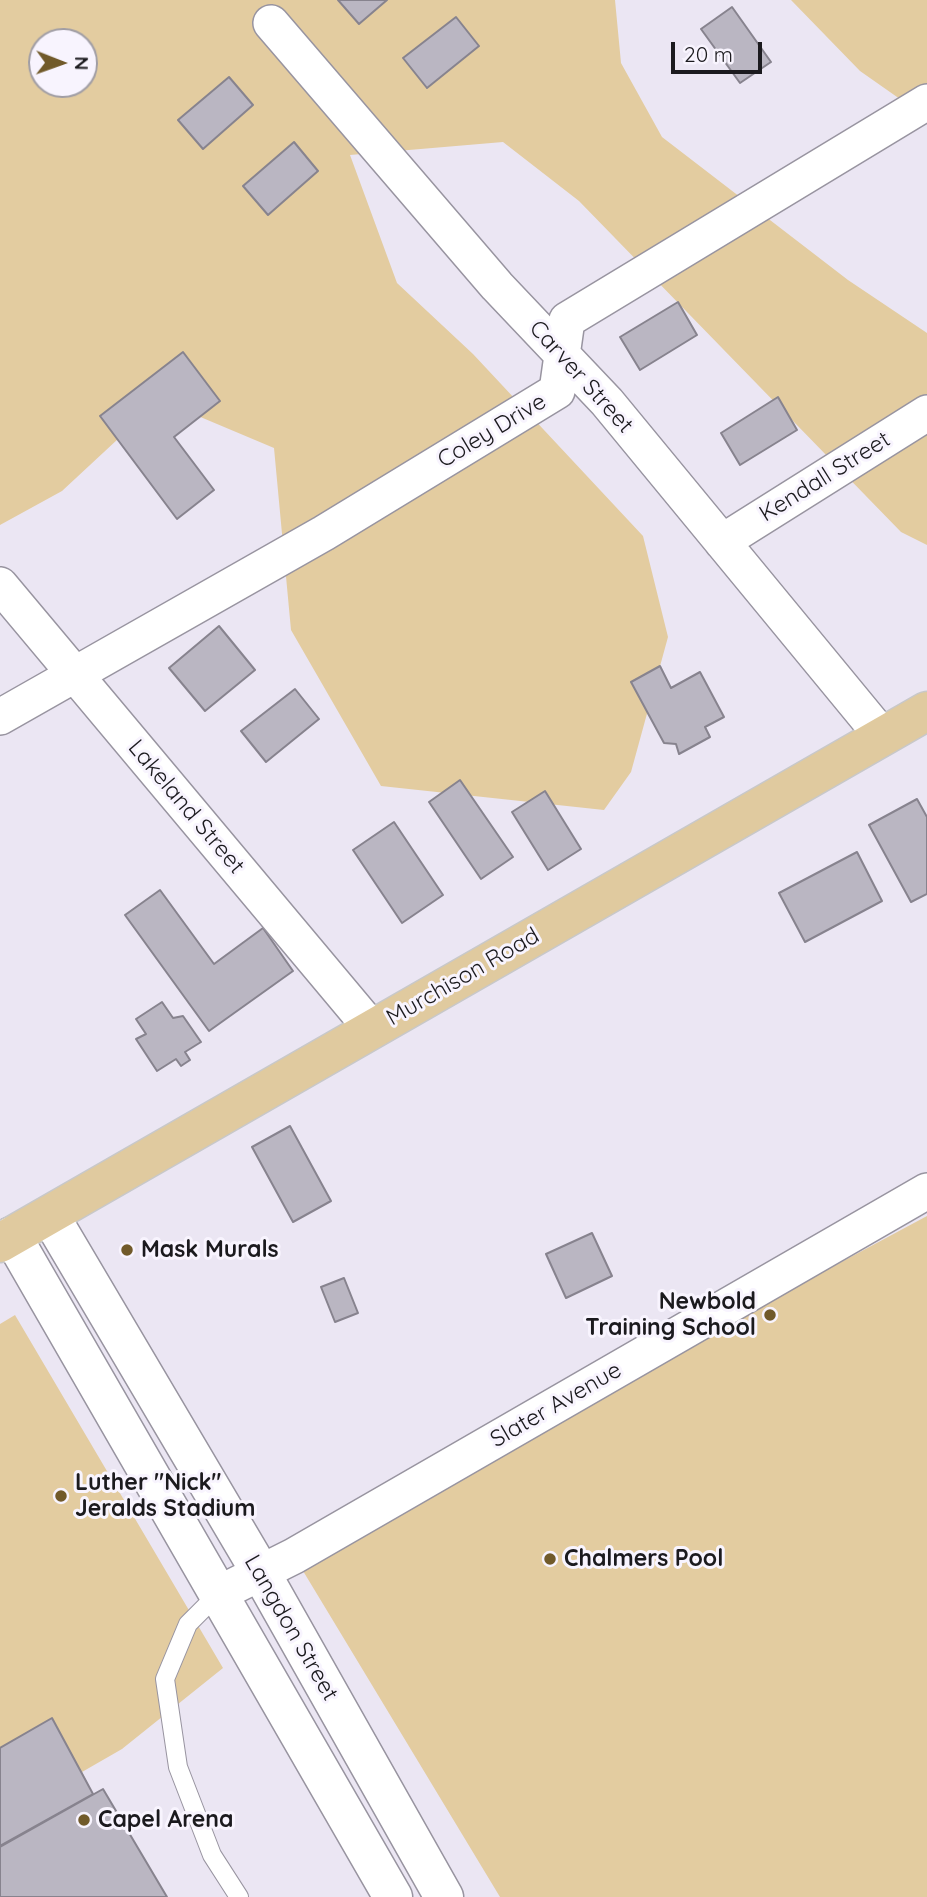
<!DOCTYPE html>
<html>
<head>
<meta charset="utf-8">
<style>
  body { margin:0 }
  #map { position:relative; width:927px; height:1897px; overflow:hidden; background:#ebe6f3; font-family:Quicksand,sans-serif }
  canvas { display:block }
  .north { position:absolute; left:28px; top:28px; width:70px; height:70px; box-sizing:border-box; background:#f8f4fe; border:2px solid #a09da4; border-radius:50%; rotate:91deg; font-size:19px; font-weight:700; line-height:28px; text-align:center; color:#1b1a1e }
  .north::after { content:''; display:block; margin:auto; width:24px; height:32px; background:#715a2a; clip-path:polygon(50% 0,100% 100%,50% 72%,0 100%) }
  .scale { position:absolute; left:671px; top:42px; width:91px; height:32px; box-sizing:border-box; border:4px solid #1b1a1e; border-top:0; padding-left:9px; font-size:21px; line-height:24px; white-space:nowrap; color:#1b1a1e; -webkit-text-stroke:5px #f8f4fe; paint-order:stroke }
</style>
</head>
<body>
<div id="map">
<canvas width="927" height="1897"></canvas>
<div class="north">N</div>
<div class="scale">20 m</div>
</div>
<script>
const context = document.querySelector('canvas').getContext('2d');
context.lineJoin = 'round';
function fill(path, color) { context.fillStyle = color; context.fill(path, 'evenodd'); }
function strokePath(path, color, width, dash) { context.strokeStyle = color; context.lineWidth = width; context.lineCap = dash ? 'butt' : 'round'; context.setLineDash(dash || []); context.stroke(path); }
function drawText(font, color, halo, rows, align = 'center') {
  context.font = font + ' Quicksand,sans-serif'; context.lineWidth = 6; context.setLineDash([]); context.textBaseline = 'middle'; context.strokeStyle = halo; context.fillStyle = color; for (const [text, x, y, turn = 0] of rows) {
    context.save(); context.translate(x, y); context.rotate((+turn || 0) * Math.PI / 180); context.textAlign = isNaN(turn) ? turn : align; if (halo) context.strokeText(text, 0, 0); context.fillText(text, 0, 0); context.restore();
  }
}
fill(new Path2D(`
  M0,0H615L621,63L662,137L848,280L927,333V545L901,532L579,201L503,142L350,155L397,283L473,354L643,536L668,637L631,772L604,810L381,786L291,630L274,448L160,400L62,491L0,525ZM42,42H84V84H42Z
  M791,0H927V118L860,71Z
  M927,1216V1897H500L294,1556Z
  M15,1315L223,1668L122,1749L82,1772L93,1794L0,1846V1324Z`), '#e3cca0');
const building = new Path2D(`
  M338,0H387L359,24Z
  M732,7L771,62L740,83L701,29Z
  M456,17L479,46L427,88L403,58Z
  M229,77L253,105L203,149L178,120Z
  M294,142L318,171L268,215L243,186Z
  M678,302L697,335L640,370L620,337Z
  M183,352L220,401L174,437L214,490L177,519L100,416Z
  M778,397L797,430L740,465L721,433Z
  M219,626L255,670L205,711L169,668Z
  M660,666L671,688L700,672L724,717L705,727L710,737L679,754L676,744L664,743L631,682Z
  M295,689L319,719L266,762L241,731Z
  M460,780L513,857L481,879L429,802Z
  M545,791L581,849L548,870L512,812Z
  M917,799L927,817V894L911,902L869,825Z
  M394,822L443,895L402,923L353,850Z
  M857,852L882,901L805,942L779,893Z
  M160,890L214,964L263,928L293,971L209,1031L125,915Z
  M162,1002L173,1018L183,1016L201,1042L185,1052L190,1060L181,1066L176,1059L157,1071L136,1039L146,1034L136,1019Z
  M290,1126L331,1201L293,1222L252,1147Z
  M592,1233L612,1276L566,1298L546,1254Z
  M344,1278L358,1313L335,1322L321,1287Z
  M52,1718L93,1794L0,1846V1748Z
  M103,1789L167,1897H0V1847Z`);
fill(building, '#bab6c2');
strokePath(building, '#87838e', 2);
const lane = new Path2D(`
  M218,1594L188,1624L165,1679L178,1767L212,1855L239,1897`);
const street = new Path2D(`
  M271,23L497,286L607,402L883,737
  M722,542L927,413
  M0,585L372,1029
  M0,717L324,533L557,391L567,320L927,102
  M218,1594L294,1556L927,1191`);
const secondary = new Path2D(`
  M50,1216L261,1573L444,1897
  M12,1236L393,1897`);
const primary = new Path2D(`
  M0,1243L927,711`);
strokePath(lane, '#9894a0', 20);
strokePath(street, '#9894a0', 38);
strokePath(secondary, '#9894a0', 41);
strokePath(primary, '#c8c8c9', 41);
strokePath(lane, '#fff', 18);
strokePath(street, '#fff', 35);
strokePath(secondary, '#fff', 38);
strokePath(primary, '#e0ca9f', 38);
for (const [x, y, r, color] of [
  [127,1250,7,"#715a2a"],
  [770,1315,7,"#715a2a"],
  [61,1496,7,"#715a2a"],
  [550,1559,7,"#715a2a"],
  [84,1820,7,"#715a2a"]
]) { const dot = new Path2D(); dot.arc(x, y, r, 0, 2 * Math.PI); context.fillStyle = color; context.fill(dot); strokePath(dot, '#f8f4fe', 2.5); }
drawText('23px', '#1b1a1e', '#f8f4fe', [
  ["Carver Street",581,377,48],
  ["Coley Drive",492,431,-31],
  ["Kendall Street",825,477,-32],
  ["Lakeland Street",186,807,50],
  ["Murchison Road",463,977,-30],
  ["Slater Avenue",556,1405,-30],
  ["Langdon Street",291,1628,60]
]);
drawText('bold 23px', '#1b1a1e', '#f8f4fe', [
  ["Mask Murals",141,1250],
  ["Newbold",756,1302,"right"],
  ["Training School",756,1328,"right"],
  ["Luther \"Nick\"",75,1483],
  ["Jeralds Stadium",75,1509],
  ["Chalmers Pool",564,1559],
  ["Capel Arena",98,1820]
], 'left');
</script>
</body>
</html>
